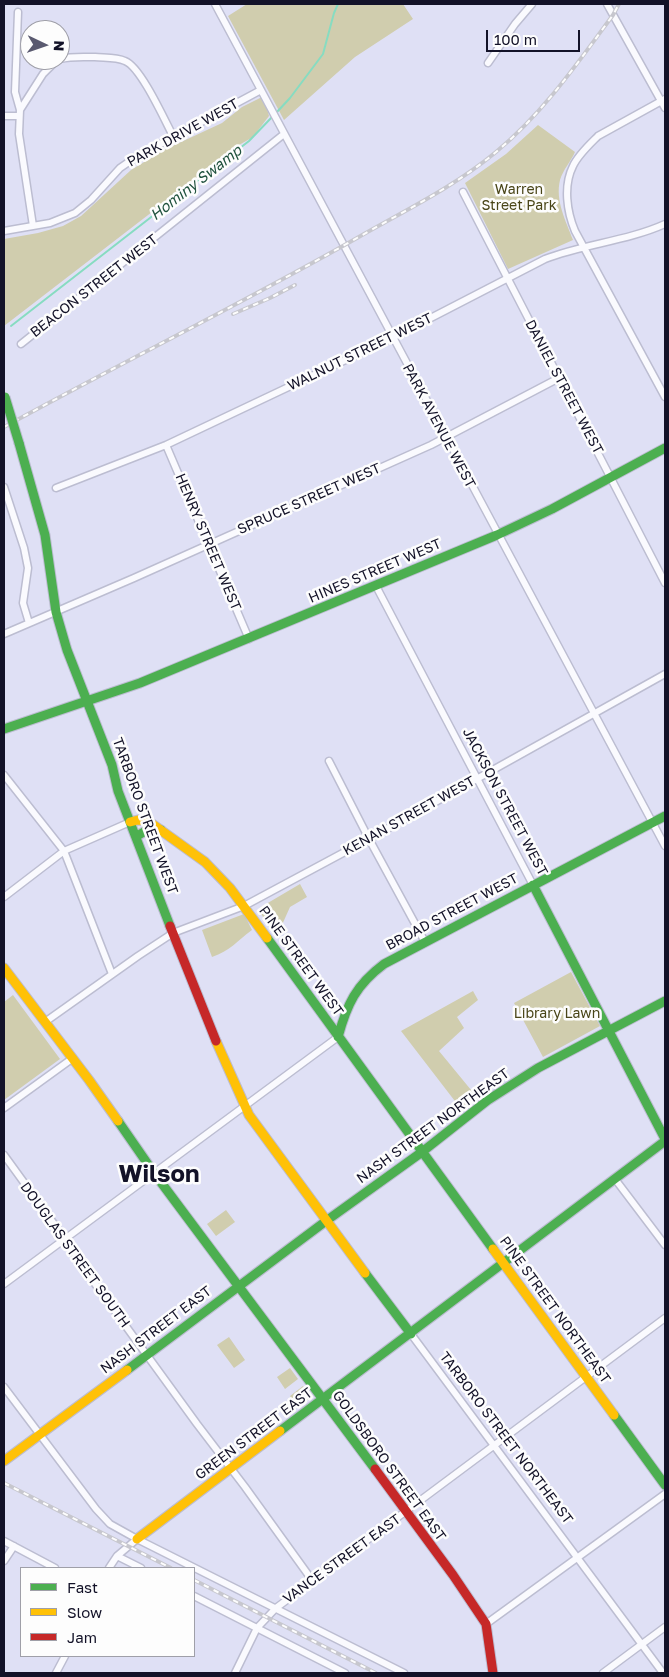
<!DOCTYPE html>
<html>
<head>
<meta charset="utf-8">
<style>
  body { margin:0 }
  #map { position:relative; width:669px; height:1677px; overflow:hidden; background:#dfe0f5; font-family:"Golos Text",sans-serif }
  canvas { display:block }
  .frame { position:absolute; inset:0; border:5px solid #131228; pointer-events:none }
  .legend { position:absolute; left:20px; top:1567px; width:175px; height:90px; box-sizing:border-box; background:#fdfdfd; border:1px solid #9f9fa8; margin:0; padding:6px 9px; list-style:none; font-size:15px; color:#131228 }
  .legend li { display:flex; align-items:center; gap:10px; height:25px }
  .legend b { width:25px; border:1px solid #9f9fa8 }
  .north { position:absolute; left:20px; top:20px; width:50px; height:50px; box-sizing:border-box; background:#fdfdfd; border:1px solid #9f9fa8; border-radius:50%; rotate:93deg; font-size:14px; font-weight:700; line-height:20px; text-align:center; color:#131228 }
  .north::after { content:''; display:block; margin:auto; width:18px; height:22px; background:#5a5a70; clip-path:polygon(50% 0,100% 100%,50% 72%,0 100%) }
  .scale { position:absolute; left:486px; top:30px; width:94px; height:22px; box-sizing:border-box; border:2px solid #131228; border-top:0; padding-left:6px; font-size:15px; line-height:18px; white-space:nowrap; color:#131228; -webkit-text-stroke:4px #fdfdfd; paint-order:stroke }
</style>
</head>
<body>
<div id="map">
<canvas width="669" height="1677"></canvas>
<div class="frame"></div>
<ul class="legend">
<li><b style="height:6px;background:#4caf50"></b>Fast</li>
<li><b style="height:6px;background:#ffc107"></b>Slow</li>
<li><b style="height:6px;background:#c62828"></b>Jam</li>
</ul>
<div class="north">N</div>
<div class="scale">100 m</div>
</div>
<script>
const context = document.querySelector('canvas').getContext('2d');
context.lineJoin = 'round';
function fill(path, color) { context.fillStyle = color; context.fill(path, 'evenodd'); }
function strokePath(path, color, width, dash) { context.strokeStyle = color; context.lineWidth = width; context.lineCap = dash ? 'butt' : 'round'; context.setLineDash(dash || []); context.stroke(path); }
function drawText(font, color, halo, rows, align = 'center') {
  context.font = font + ' "Golos Text",sans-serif'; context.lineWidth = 5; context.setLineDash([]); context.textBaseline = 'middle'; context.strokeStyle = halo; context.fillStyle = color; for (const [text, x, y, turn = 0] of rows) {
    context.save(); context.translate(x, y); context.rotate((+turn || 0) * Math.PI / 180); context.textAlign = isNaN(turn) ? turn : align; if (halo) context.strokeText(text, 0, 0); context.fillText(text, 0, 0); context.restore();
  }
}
fill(new Path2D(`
  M247,4H403L413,19L355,57L284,120L228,16Z
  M264,96L269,116L253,137L239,145L4,326V239L38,233L63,226L81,216L131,170L164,150L222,123L242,107Z
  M538,125L575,152C571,161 563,170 560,180C555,201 566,221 573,240L508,269L465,183L506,154Z
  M300,884L307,897L290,907L277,936L261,914V907Z
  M244,914L252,930C237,941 230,951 212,957L202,930Z
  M571,972L600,1026L543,1057L514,1003Z
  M473,991L478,1000L457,1017L464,1028L439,1051L476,1096L461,1109L401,1031Z
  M13,995L60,1059L4,1100V1002Z
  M226,1210L235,1222L216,1236L207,1224Z
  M229,1337L245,1360L234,1368L217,1345Z
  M290,1368L298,1379L285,1389L277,1377Z
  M303,1386L311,1397L298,1407L290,1396Z`), '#d0cdae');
strokePath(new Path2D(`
  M276,113L290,98L323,54L334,13L338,4
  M11,326L249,141L273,116`), '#87dcc1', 2);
const street = new Path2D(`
  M215,4L665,846
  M607,4L665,108
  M18,12L15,92L20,110L19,134L33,226
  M60,59C72,56 83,57 95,57C104,58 116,57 125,61C141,67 165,121 174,138
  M488,63L515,24L532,4
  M665,99L598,136C589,145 578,155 573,166C563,186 567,212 575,231L665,397
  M20,110L43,74L57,60
  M4,116H19
  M463,192L665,583
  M4,231L50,223L75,213L91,200L120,168L136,157L261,90
  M21,344L284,134
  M166,445L249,639
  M4,487L24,548L28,568L23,603L29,623
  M56,488L166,445L392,338L545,259C584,244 627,241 665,224
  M376,586L533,885
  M4,634L134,578L431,445L559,378
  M329,761L369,839L425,942
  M4,775L64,851L112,974
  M4,897L64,851L130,822
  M45,1022L138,956L173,933L244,906L369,839L665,674
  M4,1108L73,1058
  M4,1155L65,1239L93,1281L197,1424L245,1487L312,1580
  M615,1179L665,1245
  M4,1284L338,1037
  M411,1334L663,1673
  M4,1387L96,1509L110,1524L137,1539L404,1673
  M4,1541L55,1568
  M117,1556L141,1568
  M4,1561L14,1546
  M109,1568L117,1556L137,1539
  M194,1596L345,1673
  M486,1624L665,1494
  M56,1673L65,1656
  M235,1673L257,1628L276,1608L665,1318
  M603,1673L665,1627`);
const fast = new Path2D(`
  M19,443L45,535L56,612L67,650L112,765L118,791L170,926
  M4,729L140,683L497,535L552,509L665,448
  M137,836L147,830H161
  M533,885L665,1139
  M267,938L493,1249
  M338,1037C347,1004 356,985 384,964L665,816
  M118,1121L154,1173L375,1469
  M365,1273L411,1334
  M127,1370L326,1221L422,1152L488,1100L538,1068L665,1001
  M614,1415L665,1485
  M280,1431L665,1141`);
const slow = new Path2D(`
  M130,822L138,820L148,821L205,862L230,888L267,938
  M4,968L89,1080L118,1121
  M216,1041L249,1115L365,1273
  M493,1249L614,1415
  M4,1461L127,1370
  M137,1539L280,1431`);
const jam = new Path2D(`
  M170,926L216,1041
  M375,1469L453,1575L486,1624L493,1673`);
strokePath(street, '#bcbdd1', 9);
strokePath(fast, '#bcbdd1', 11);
strokePath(slow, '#bcbdd1', 11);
strokePath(jam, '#bcbdd1', 11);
strokePath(street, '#fafafe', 6);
strokePath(fast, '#4caf50', 9);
strokePath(slow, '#ffc107', 9);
strokePath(jam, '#c62828', 9);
const rail = new Path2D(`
  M233,314L270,298L295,285
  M4,427C121,363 241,304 357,238C404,211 454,187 496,152C543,113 577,64 613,15L619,4
  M4,1483L171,1568
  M194,1580L376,1673`);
strokePath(rail, '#c7c7ce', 4);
strokePath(rail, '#fdfdfd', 2, [5.5]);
const fastBridge = new Path2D(`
  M5,397L19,443`);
strokePath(fastBridge, '#bcbdd1', 11, []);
strokePath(fastBridge, '#4caf50', 9);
drawText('14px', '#131228', '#fdfdfd', [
  ["PARK DRIVE WEST",183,133,-29],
  ["BEACON STREET WEST",94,286,-38],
  ["WALNUT STREET WEST",360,352,-26],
  ["DANIEL STREET WEST",564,387,62],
  ["PARK AVENUE WEST",439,426,62],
  ["SPRUCE STREET WEST",309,499,-24],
  ["HENRY STREET WEST",208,542,67],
  ["HINES STREET WEST",375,571,-23],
  ["JACKSON STREET WEST",505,802,62],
  ["TARBORO STREET WEST",145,816,70],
  ["KENAN STREET WEST",409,816,-29],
  ["BROAD STREET WEST",452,912,-28],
  ["PINE STREET WEST",301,961,54],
  ["NASH STREET NORTHEAST",433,1126,-36],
  ["DOUGLAS STREET SOUTH",75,1255,54],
  ["PINE STREET NORTHEAST",555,1310,54],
  ["NASH STREET EAST",156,1330,-37],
  ["GREEN STREET EAST",254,1434,-37],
  ["TARBORO STREET NORTHEAST",506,1438,53],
  ["GOLDSBORO STREET EAST",389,1466,54],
  ["VANCE STREET EAST",342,1559,-36]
]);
drawText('14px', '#494518', '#fdfdfd', [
  ["Warren",519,190],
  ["Street Park",519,206],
  ["Library Lawn",557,1014]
]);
drawText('italic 15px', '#20523e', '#fdfdfd', [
  ["Hominy Swamp",196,183,-38]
]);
drawText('bold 24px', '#131228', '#fdfdfd', [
  ["Wilson",159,1174]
]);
</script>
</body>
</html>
